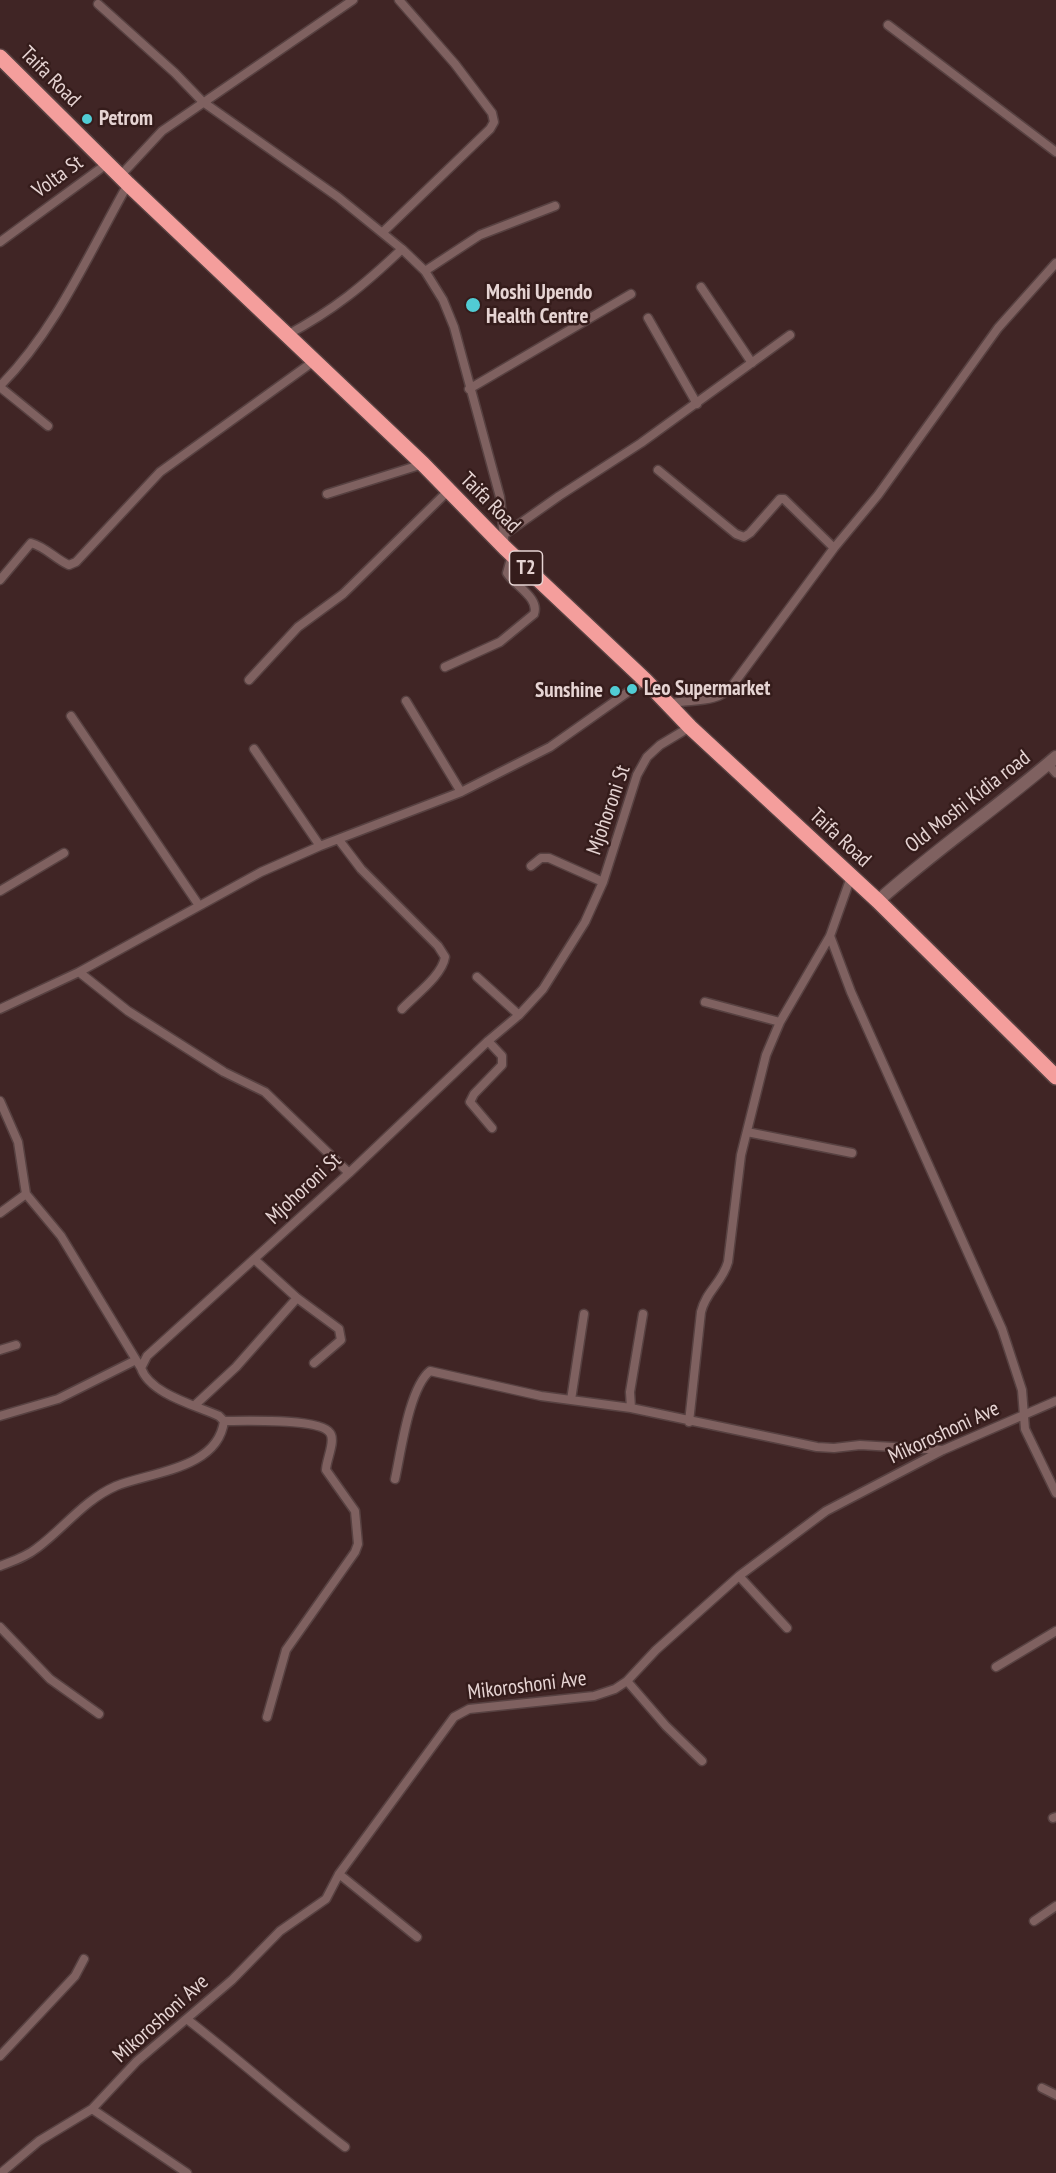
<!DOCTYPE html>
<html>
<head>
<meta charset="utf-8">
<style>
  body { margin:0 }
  canvas { display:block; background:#402525 }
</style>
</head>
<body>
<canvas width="1056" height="2173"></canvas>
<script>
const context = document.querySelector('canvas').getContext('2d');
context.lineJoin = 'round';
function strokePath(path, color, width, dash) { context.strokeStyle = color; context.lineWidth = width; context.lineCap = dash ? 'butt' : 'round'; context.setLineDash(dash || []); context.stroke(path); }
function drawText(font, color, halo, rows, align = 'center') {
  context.font = font + ' "PT Sans Narrow",sans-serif'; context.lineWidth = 5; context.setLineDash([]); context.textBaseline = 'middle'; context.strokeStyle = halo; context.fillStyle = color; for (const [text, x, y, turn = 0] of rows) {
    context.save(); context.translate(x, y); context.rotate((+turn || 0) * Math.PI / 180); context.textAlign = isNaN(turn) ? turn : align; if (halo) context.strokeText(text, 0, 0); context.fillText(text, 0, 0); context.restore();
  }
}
const street = new Path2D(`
  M98,4L175,73L203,102L338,197L402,249L425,271L443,300L454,327L500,497L505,548
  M888,25L1056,152
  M121,175L162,131L353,0
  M383,232L490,129L494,122L492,113L455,64L399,0
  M0,242L108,163
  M425,271L480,235L555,206
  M701,287L752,363
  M648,318L697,404
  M287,335C334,310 364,285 402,249
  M0,386C56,330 89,253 128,184
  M0,387L48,426
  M469,389L631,294
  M658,470L736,534L744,537L750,533L780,499H784L834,548
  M327,494L423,464
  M505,534L559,496L641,443L790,335
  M0,580L31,543C46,547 55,559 69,565L76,562L160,472L314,361
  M445,667L500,642L534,614C540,598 515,586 507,573L512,555
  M249,680L298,627L343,594L448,491
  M406,701L461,792
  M668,704C691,698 715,705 732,686L834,548L878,495L998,328L1056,263
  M71,716L198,904
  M254,749L320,846
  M1048,764L1056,773
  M339,840L361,869L438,946L445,957C442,976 415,995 402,1009
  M531,866L541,858H549L603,882
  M0,891L64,853
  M830,936L851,992L1002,1329L1022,1390L1025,1429L1056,1493
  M79,972L128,1011L224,1072L265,1092L349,1173
  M477,977L519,1015
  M705,1002L780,1022
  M0,1009L79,972L261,872L320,846L461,792L550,747L645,680
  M488,1041L502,1056V1065L474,1094L470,1102L492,1128
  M0,1101L18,1142L26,1194L61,1236L141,1368
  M747,1132L852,1153
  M0,1213L26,1194
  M254,1259L297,1298L339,1329L341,1340L314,1363
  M0,1350L16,1345
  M571,1400L584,1314
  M195,1405L236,1367L297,1298
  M631,1408L630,1392L643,1314
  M0,1416L58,1399L136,1360
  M224,1421C243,1421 320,1418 330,1433C336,1441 326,1460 326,1470L355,1511L358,1544L355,1552L286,1650L267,1717
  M689,1422L701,1312C706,1291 722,1283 728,1262L741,1155L766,1055L780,1022L830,936L851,877
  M395,1479C401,1452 409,1388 430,1371L541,1396L631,1408L817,1447L834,1448L860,1445L943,1450
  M0,1566C13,1561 26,1557 37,1548C64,1528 84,1500 116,1486C151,1472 218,1469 224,1421L219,1416C195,1405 150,1394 141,1368L147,1356L349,1173L488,1041L519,1015L543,989L585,922L603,882L637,775L647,757L660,745L690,727
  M739,1576L787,1628
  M0,1627L50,1679L99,1714
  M996,1667L1056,1631
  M627,1681L666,1726L702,1761
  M1053,1818L1056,1817
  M339,1874L417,1937
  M1034,1921L1056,1906
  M188,2020C241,2061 291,2106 345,2147
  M0,2056L75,1976L84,1959
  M1042,2088L1056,2095
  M92,2109L187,2173
  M1,2173L39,2141L92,2109L137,2061L232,1980L280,1931L326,1899L339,1874L454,1717L469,1709L594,1696L615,1689L627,1681L656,1650L739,1576L826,1511L943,1450L1056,1401`);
const secondary = new Path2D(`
  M878,901C935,850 998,807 1056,757`);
const highway = new Path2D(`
  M0,57L128,184L423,464L505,548L645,680L690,727L878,901L1056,1077`);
strokePath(street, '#574141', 11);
strokePath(secondary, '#574141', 15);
strokePath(highway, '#574141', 18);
strokePath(street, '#7f6160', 8);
strokePath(secondary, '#7f6160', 12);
strokePath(highway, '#f49e9c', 15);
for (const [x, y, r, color] of [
  [87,119,6,"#51ccd4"],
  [473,305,8,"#51ccd4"],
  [632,689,6,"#51ccd4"],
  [615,691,6,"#51ccd4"]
]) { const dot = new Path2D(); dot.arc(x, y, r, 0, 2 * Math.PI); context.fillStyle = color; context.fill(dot); strokePath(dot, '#351c1b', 2); }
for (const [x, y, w] of [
  [526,568,33]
]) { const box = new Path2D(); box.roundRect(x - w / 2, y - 17, w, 34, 4.5); context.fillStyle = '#351c1b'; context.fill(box); strokePath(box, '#e6d4d3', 1.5); }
drawText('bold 20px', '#e6d4d3', null, [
  ["T2",526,568]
]);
drawText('21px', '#e6d4d3', '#351c1b', [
  ["Taifa Road",50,77,45],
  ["Volta St",58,177,-36],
  ["Taifa Road",490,503,45],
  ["Old Moshi Kidia road",968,802,-38],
  ["Mjohoroni St",609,810,-71],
  ["Taifa Road",840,838,43],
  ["Mjohoroni St",304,1189,-43],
  ["Mikoroshoni Ave",944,1433,-25],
  ["Mikoroshoni Ave",527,1686,-7],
  ["Mikoroshoni Ave",161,2019,-42]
]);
drawText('bold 21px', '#e6d4d3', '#351c1b', [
  ["Petrom",99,119],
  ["Moshi Upendo",486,293],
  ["Health Centre",486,317],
  ["Leo Supermarket",644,689],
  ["Sunshine",603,691,"right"]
], 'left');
</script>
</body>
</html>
